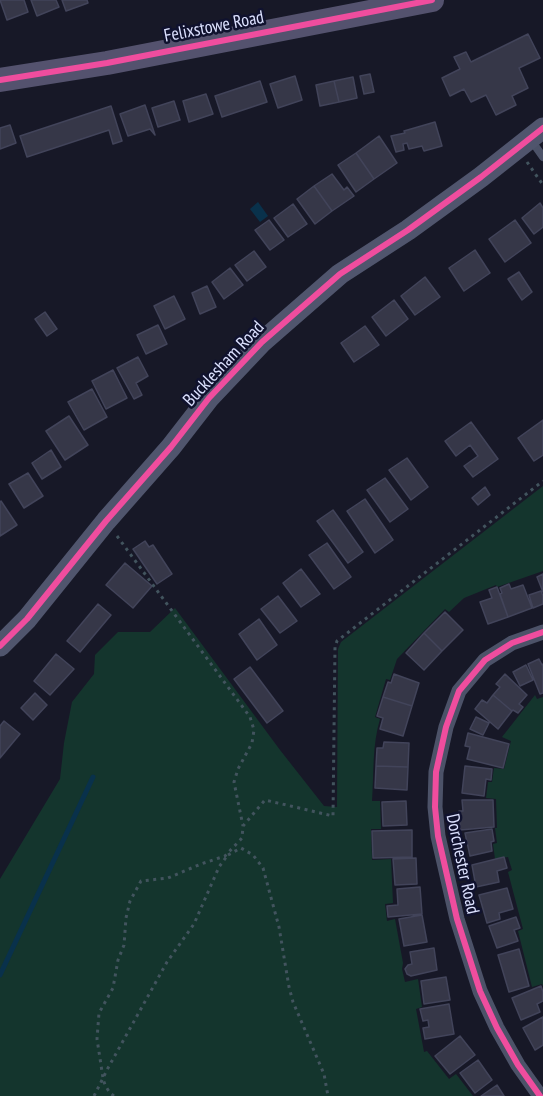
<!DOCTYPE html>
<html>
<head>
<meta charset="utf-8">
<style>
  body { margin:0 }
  canvas { display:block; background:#171827 }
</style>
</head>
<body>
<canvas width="543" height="1096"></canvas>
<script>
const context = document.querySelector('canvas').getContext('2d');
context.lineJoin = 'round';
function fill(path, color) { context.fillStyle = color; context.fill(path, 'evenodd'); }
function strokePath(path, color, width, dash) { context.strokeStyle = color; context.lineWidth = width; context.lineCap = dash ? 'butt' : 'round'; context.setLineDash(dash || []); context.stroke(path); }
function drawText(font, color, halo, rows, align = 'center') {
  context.font = font + ' "PT Sans Narrow",sans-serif'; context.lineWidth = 5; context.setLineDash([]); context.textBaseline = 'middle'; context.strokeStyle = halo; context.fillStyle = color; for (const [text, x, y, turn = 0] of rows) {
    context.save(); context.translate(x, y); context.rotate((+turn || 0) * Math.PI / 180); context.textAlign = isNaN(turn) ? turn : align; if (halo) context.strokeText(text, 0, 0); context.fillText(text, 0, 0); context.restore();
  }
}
fill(new Path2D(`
  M543,486V571L497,587L496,585L464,598L449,612L445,609L397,659L390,680L386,679L375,717L380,719C372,745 374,774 372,801H380L381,829H371L372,860L391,859L393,903L385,904L387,921L395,919L403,963L402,969L405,982L418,979L422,1007L416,1009L424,1052L427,1051L449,1079L456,1074L473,1096H0V879L60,779L64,743L72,702L94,674L95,655L118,632H150L175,608L280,750L324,806L337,807L338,649L341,642Z
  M535,695L537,699L543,697V986L542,984L532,987L518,931L523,929L508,872L512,870L508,857L495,859L493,844L497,843L495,828H497L496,799L486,798L488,782H492L494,768L504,769L511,741L502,737Z`), '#14352d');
fill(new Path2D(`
  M258,202L268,216L260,222L250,209Z`), '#09314b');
strokePath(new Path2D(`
  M0,975L93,777`), '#09314b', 5);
const building = new Path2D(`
  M0,0H24L28,12L7,20Z
  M31,0H56L59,7L37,16Z
  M62,0H87L88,3L66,11Z
  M528,34L540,58L519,68L528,88L512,96L516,105L496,115L486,95L471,102L464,89L450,96L442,78L460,69L454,57L466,52L471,62Z
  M370,74L374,92L364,94L360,76Z
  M295,76L302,100L278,108L270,84Z
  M353,77L357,98L339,102L334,81Z
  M260,81L267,102L222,117L215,96Z
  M334,81L339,102L320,106L316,85Z
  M206,94L213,114L189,122L183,101Z
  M174,101L180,120L158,127L152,108Z
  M145,105L155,135L150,129L128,136L120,114Z
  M111,106L122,141L113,144L109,130L27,157L20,136Z
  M435,122L442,146L424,151L422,146L409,149L407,143L403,144L404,150L396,152L391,136L405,133L404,131Z
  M10,125L16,143L0,149V128Z
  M379,136L397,163L374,179L356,153Z
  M356,153L374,179L356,192L338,165Z
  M332,174L344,190L347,187L354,196L332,211L314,186Z
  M314,186L332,211L315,224L297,199Z
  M540,203L543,208V227L534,234L522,218Z
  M293,204L307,224L288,237L274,218Z
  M269,220L284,240L270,250L255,230Z
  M515,220L531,243L505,262L489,239Z
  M475,250L490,273L464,291L449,268Z
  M254,251L266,267L247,281L235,265Z
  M230,268L243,285L224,299L212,282Z
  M519,272L532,292L522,300L508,279Z
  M425,277L440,297L415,315L401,296Z
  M207,286L216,307L200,314L192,293Z
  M174,296L185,319L165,329L154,306Z
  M394,300L408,319L386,336L372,317Z
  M45,312L57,329L47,336L35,319Z
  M158,325L167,344L146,354L137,335Z
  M365,326L379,345L354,362L341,343Z
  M138,357L148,376L136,383L142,395L134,399L117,368Z
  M113,370L127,398L106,409L92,381Z
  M92,389L107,417L84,430L68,402Z
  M69,416L88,445L65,460L46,431Z
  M543,420V455L534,461L518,438Z
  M471,422L498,459L473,477L464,466L478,456L470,445L456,456L445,441Z
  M51,450L61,467L42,479L32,463Z
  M407,458L428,487L411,500L389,470Z
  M28,473L43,496L24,508L9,484Z
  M385,478L408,509L390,522L367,490Z
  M485,487L490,495L478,505L472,498Z
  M365,499L393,540L375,553L347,511Z
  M1,501L17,525L0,536V502Z
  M333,510L363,552L348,563L317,521Z
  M145,541L149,547L153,545L172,574L157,584L133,549Z
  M327,543L351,577L334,589L309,555Z
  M125,563L152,586L133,608L106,585Z
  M301,569L320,594L301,607L283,583Z
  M543,574V592L537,577Z
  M509,584L511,589L523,585L532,608L508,617L500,594L502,593L500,588Z
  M497,587L508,617L488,624L480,602L492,598L489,590Z
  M541,591L543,596V604L533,608L529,595Z
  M278,596L297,621L280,633L261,609Z
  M98,604L111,615L80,652L67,641Z
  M445,612L463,630L442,651L424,633Z
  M259,619L277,645L257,660L239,634Z
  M424,633L442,651L424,670L406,653Z
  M56,654L74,669L50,695L34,681Z
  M539,659L542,665L543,664V693L540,694L528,664Z
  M526,665L533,680L520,686L513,672Z
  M250,667L283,711L267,723L234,679Z
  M394,674L419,683L412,706L383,697L388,682L391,683Z
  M505,674L527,695L519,704L523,707L518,713L513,710L512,711L493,695L500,687L496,684Z
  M35,693L47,705L33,720L21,708Z
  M493,695L512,711L498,729L475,709L482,700L487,703Z
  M383,697L412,706L403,736L380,729L383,718L377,716Z
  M476,717L489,723L483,735L470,729Z
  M4,721L20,734L0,758V726Z
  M468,733L509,744L503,768L467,759L470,747L465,746Z
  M384,742L409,743L408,767L376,766L377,748H383Z
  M376,766L408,767L407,790L375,788Z
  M465,766L492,769L491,780L486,779L484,796L462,793Z
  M462,800H493L494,827L460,830L459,811H463Z
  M406,801L407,825L383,826L382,802Z
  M492,829L494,841L491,842L492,851L470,856L465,833Z
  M412,830V857L373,858L372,831Z
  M504,857L507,868L497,871L499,882L476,887L472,865Z
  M416,858L417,884L395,885L393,859Z
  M420,887L422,914L388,917L387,906L398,905L397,889Z
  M507,888L513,909L499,913L500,919L487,923L479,895Z
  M422,915L427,942L404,946L399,919Z
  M516,917L520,928L514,930L518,941L497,948L489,926Z
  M434,948L437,970L411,976L407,974L405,969L408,965L412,964L410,952Z
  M519,949L529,986L509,992L498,955Z
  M446,977L450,1000L424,1004L421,981Z
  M541,986L543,992V1001L537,1004L540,1012L521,1020L512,998Z
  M449,1004L454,1034L425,1039L423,1028L429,1027L428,1020L423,1021L420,1009Z
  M543,1017V1045L535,1050L523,1028Z
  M460,1036L475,1055L450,1074L435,1056Z
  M478,1060L492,1080L475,1093L460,1073Z
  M497,1085L504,1096H481Z`);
fill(building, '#363748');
strokePath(building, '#42445a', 1.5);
strokePath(new Path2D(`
  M527,162L543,185
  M117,536L250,717L254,730L252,743L238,769L234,782L243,826
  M228,855L241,848L253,855L263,868L279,927L289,987L293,1002L324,1074L328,1096
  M94,1096L108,1068L167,962L194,924L219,867L227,856
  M114,1096C108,1092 104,1084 103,1078L97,1039L99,1013L113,988L118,960L124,945L126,918L130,901L141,881L168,878L201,864L225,856L242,838L243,826L265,800L333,816L335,647L337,641L543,481`), '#42545e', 3, [3, 4.5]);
strokePath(new Path2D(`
  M531,140L543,157`), '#4c5268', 8);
strokePath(new Path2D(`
  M540,1096L518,1065L497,1028L480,991L457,919L438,836L435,807L436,772L446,727L459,691L485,660L512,643L543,632`), '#4c5268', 15);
strokePath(new Path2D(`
  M0,646L27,619L106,521L171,447L209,398L262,342L340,274L408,230L481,177L543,128`), '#50556d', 21);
strokePath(new Path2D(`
  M0,80L107,63L432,0`), '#54526e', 24);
strokePath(new Path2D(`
  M0,80L107,63L432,0
  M0,646L27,619L106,521L171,447L209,398L262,342L340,274L408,230L481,177L543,128
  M540,1096L518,1065L497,1028L480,991L457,919L438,836L435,807L436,772L446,727L459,691L485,660L512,643L543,632`), '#ef4d9e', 6);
drawText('18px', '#dde2ff', '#10122e', [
  ["Felixstowe Road",214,27,-11],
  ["Bucklesham Road",224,364,-47],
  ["Dorchester Road",462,864,78]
]);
</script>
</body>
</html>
